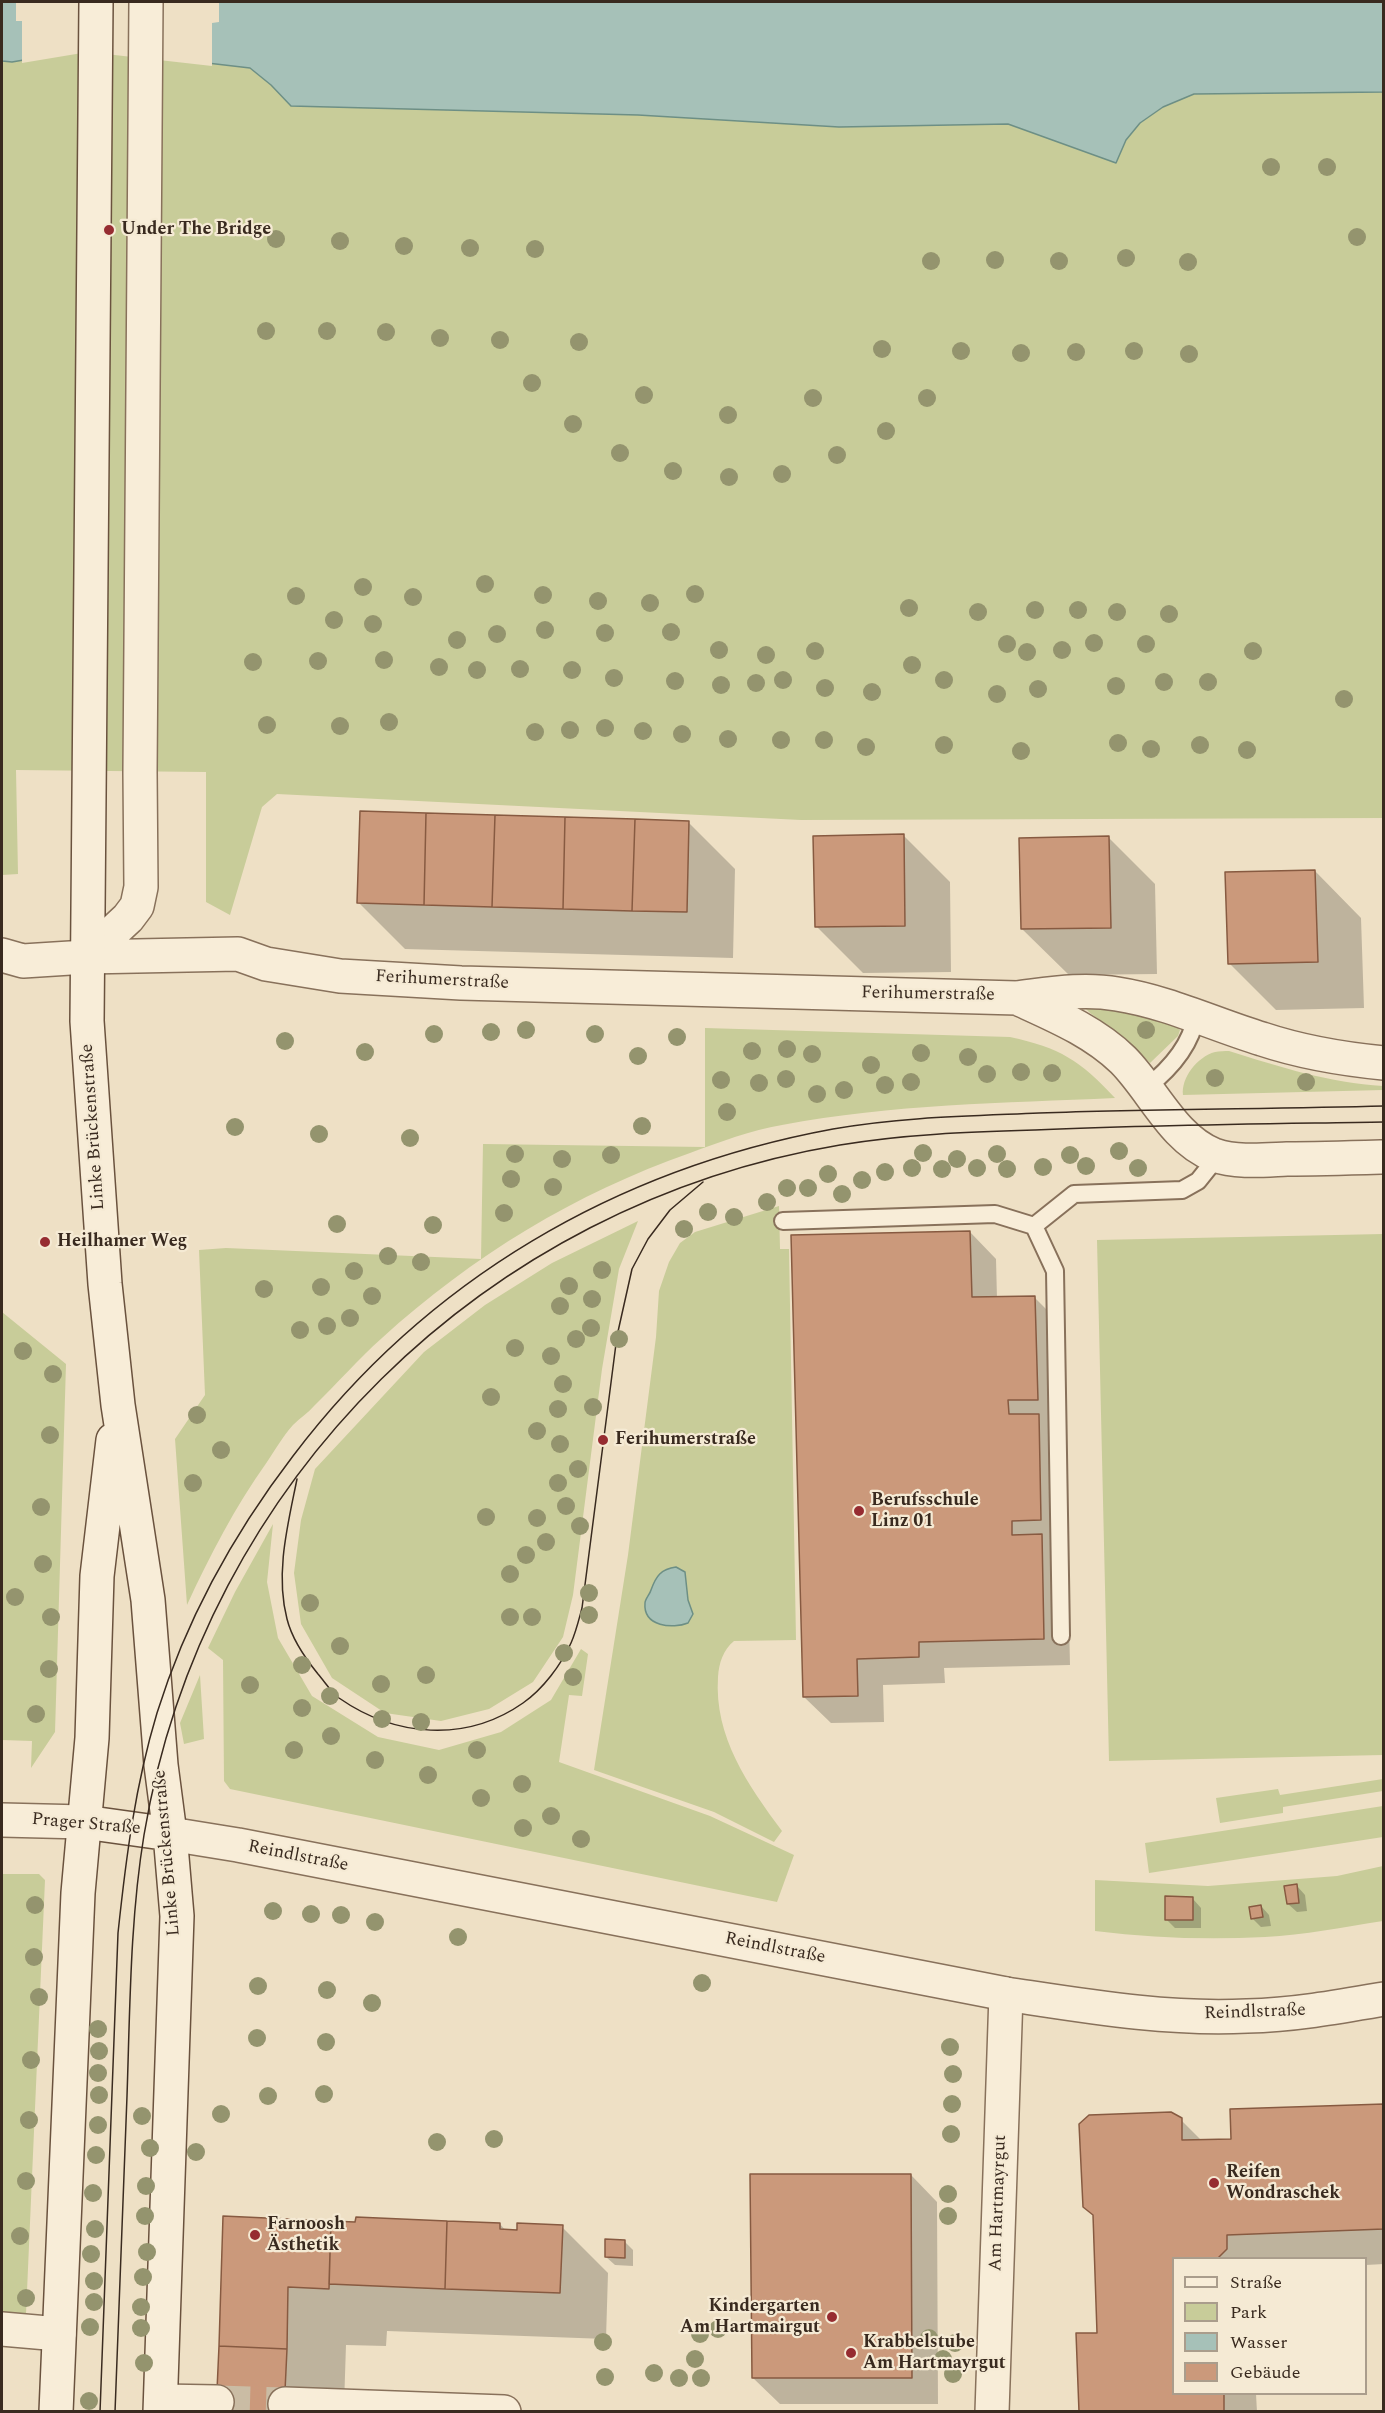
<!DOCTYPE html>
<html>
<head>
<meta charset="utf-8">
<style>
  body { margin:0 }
  #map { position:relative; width:1385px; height:2413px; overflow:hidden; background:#eee0c5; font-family:Spectral,serif }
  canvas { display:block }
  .frame { position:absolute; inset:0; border:3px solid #392a1f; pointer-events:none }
  .legend { position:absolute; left:1172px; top:2257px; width:195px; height:138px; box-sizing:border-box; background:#f5ead4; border:2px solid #aa9d8c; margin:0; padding:8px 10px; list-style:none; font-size:18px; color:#392a1f }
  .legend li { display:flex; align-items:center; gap:12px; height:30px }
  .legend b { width:30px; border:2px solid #aa9d8c }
</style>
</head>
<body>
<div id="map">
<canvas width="1385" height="2413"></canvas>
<div class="frame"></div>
<ul class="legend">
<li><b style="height:8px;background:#f8edd8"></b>Straße</li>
<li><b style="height:16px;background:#c8cc99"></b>Park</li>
<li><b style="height:16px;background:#a6c1b8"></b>Wasser</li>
<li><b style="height:16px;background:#cb997b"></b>Gebäude</li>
</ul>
</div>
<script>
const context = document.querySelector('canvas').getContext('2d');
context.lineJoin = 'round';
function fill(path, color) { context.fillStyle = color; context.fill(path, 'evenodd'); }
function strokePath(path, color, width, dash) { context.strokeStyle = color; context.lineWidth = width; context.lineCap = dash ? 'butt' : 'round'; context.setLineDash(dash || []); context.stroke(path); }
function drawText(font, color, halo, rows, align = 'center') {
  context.font = font + ' Spectral,serif'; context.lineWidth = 4.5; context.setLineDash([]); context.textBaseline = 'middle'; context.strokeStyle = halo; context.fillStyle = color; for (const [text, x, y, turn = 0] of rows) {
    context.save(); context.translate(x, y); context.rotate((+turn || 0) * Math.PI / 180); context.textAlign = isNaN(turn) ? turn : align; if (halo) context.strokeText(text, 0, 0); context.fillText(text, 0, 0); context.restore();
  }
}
fill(new Path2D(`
  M88,49L250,68L271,85L291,106L638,115L839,127L1008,124L1116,163L1126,140L1140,123L1163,107L1194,94L1383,92V818L801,820L277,794L262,807L230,915L206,902V772L16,770L18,874L2,875V61L12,62Z
  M1091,1004L1121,1007L1175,1025L1180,1030L1178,1036L1150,1063L1125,1038L1090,1013L1086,1009Z
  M705,1028L1010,1037C1060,1048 1080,1060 1115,1098C1004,1103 892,1104 782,1125C751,1130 720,1142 690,1153C576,1193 472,1256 382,1338C358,1359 337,1384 314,1406C308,1413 300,1418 293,1425C283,1436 275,1450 267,1462C235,1507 210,1555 187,1605L175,1439L205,1395L199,1250L226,1248L481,1259L483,1144L705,1147Z
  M1229,1051C1280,1067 1330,1083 1383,1086V1090L1183,1095C1181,1078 1197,1057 1215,1052C1219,1051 1225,1051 1229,1051Z
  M779,1206L780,1249H789L796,1640L734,1641C723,1650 719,1663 718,1677C714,1737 748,1785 782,1831L774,1842L714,1812L594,1770L628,1555L656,1337L659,1291L669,1262L680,1243L695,1232Z
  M638,1221L619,1269L602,1369L573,1595L563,1637L533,1682L489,1709L441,1721L385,1713L332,1678L301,1624L294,1573L301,1520L315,1469L424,1352L485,1305L552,1263Z
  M1383,1234V1755L1109,1761L1097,1240Z
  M2,1312L66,1364L55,1732L31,1768L32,1741L2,1740Z
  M273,1524L267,1582L278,1638L312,1696L378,1737L439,1750L501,1732L551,1700L581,1649L588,1654L582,1696L569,1695L559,1762L710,1816L794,1855L777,1902L230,1789L224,1781L223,1660L208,1648L235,1592Z
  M200,1675L204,1739L184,1744L180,1723Z
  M1383,1779V1791L1283,1807V1813L1220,1823L1216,1798L1278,1789L1280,1795Z
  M1383,1806V1837L1149,1873L1145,1843Z
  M1383,1866V1921C1344,1927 1304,1935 1265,1937C1208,1940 1152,1938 1095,1931V1880L1208,1886L1337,1876Z
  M2,1874H39L45,1880L26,2314L2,2312Z`), '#c8cc99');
const water = new Path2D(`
  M2,2H1383V92L1194,94L1163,107L1140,123L1126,140L1116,163L1008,124L839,127L638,115L291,106L271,85L250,68L88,49L12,62L2,61Z
  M676,1567L685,1572L688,1600L693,1614L688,1623C673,1629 643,1627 645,1603C645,1599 650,1594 651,1590C656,1576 661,1569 676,1567Z`);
fill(water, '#a6c1b8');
strokePath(water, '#6d8f85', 1.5);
fill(new Path2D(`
  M16,2H219V22L212,23V66L88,52L22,63V21H16Z`), '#eee0c5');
fill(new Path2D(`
  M688,822L735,869L733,958L405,949L358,902Z
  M903,835L950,882L951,972L863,973L816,926Z
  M1109,838L1155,884L1157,974L1069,975L1022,929Z
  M1315,871L1361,918L1364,1008L1276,1010L1230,964Z
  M970,1232L996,1259L997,1299L1035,1298L1061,1324L1064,1426H1049L1065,1442L1070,1665L944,1668L945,1683L883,1685L884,1722L831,1723L804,1697Z
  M1297,1886L1305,1895L1307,1911L1297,1912L1288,1904Z
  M1193,1899L1201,1908V1928H1175L1166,1919Z
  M1261,1906L1269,1915L1271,1926L1261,1927L1252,1918Z
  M1384,2105V2264L1366,2265V2258H1174V2394H1256L1257,2412H1081L1099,2334L1094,2216L1084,2207L1181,2120L1202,2141L1233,2140Z
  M911,2175L937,2202L938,2404H780L753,2378Z
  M225,2218L357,2223L500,2224L506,2231L562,2227L608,2273L606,2339L387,2331L386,2346L346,2345L344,2406L218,2412Z
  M625,2242L633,2250V2266L615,2265L606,2257Z`), '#0003');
const building = new Path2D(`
  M360,811L426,813L424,905L357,903Z
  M426,813L495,815L492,907L424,905Z
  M495,815L565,817L563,909L492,907Z
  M565,817L635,819L632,911L563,909Z
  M635,819L689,821L687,912L632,911Z
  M904,834L905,926L815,927L813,836Z
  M1109,836L1111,928L1021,929L1019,838Z
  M1315,870L1318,962L1228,964L1225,872Z
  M970,1231L972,1297L1035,1296L1038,1400H1008L1009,1414H1039L1041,1520L1012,1521V1535L1042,1534L1044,1639L919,1642V1657L857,1659L858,1696L803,1697L791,1235Z
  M1297,1884L1299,1903L1287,1904L1284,1886Z
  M1165,1896L1193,1897V1920H1165Z
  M1261,1905L1263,1917L1251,1919L1249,1907Z
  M1384,2104V2229L1227,2235V2249L1218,2258H1174V2394H1224V2412H1079L1076,2333H1097L1093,2215L1083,2207L1079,2124L1089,2115L1171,2112L1182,2118V2140L1231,2139L1230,2109Z
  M750,2174H911L912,2378H752Z
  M223,2216L331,2221L329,2289L288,2287L287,2349L219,2346Z
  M356,2217L447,2221L445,2289L329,2284L331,2221L355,2222Z
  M447,2221L500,2223V2229L517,2230V2223L563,2225L560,2293L445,2289Z
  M605,2239L625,2240V2258L605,2257Z
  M219,2346L287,2349L284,2412H216Z`);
fill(building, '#cb997b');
strokePath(building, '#875a41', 1.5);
strokePath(new Path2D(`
  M217,2402L285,2404`), '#cabca4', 33, [33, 16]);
const service = new Path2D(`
  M1146,1088C1169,1070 1191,1045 1196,1016
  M783,1221L995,1214L1034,1226
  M1061,1636L1055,1271L1034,1226L1074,1194L1182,1190L1198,1181L1218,1156`);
const minor = new Path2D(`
  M2,955L23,961L86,957L238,954L266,964L340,976L461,983L1017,998C1050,994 1083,988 1117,994C1168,1002 1213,1024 1262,1039C1301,1052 1342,1059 1384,1063
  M86,957L128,918L137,906L141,887L140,772L146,2
  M1017,998C1054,1015 1093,1031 1123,1060C1153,1090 1173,1139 1214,1155C1237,1163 1264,1160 1287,1159C1319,1159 1351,1158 1384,1157
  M2,1820L84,1822
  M2,2329L59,2334
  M161,2401L217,2402
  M285,2404L504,2412
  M992,2412L1006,1994`);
const tertiary = new Path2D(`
  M170,1834L238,1845L1006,1994C1086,2006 1166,2020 1247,2016C1293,2015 1338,2007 1384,1999`);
const secondary = new Path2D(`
  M96,2L87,1021L105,1284L118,1405L148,1600L161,1765L170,1834L177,1916L160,2412
  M84,1822L170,1834
  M56,2412L78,1893L92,1738L97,1576L113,1440`);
strokePath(service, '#88715b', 20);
strokePath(minor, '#88715b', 36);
strokePath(tertiary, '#88715b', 36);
strokePath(secondary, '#6a523e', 36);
strokePath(service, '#f8edd8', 16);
strokePath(minor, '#f8edd8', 33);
strokePath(tertiary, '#f8edd8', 33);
strokePath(secondary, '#f8edd8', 33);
strokePath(new Path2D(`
  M297,1479C288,1524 275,1573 287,1619C292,1639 305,1658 318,1674C325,1682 331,1692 339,1698C395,1737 466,1743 523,1703C543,1689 561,1665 571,1643C576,1632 579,1619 582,1608L617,1336L632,1269L648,1239L670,1210L703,1182
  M100,2412L118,1933C126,1858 135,1786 157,1713C186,1620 234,1533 293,1456C427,1279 616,1169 833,1129C901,1117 970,1116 1039,1113C1154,1109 1269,1109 1384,1106
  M115,2412C119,2306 124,2201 127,2096C130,2009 130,1920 144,1835C203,1480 486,1204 840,1145C904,1134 970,1132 1035,1130C1151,1125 1267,1124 1384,1122`), '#392a1f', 1.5);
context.fillStyle = '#94946e';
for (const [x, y] of [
  [1271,167],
  [1327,167],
  [1357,237],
  [276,239],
  [340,241],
  [404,246],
  [470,248],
  [535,249],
  [1126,258],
  [995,260],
  [931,261],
  [1059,261],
  [1188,262],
  [266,331],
  [327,331],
  [386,332],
  [440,338],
  [500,340],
  [579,342],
  [882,349],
  [961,351],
  [1134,351],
  [1076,352],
  [1021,353],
  [1189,354],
  [532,383],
  [644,395],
  [813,398],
  [927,398],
  [728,415],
  [573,424],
  [886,431],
  [620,453],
  [837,455],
  [673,471],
  [782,474],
  [729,477],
  [485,584],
  [363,587],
  [695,594],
  [543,595],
  [296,596],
  [413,597],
  [598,601],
  [650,603],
  [909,608],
  [1035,610],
  [1078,610],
  [978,612],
  [1117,612],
  [1169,614],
  [334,620],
  [373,624],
  [545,630],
  [671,632],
  [605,633],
  [497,634],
  [457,640],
  [1094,643],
  [1007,644],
  [1146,644],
  [719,650],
  [1062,650],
  [815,651],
  [1253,651],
  [1027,652],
  [766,655],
  [384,660],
  [318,661],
  [253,662],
  [912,665],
  [439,667],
  [520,669],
  [477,670],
  [572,670],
  [614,678],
  [783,680],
  [944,680],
  [675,681],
  [1164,682],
  [1208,682],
  [756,683],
  [721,685],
  [1116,686],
  [825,688],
  [1038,689],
  [872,692],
  [997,694],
  [1344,699],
  [389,722],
  [267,725],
  [340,726],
  [605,728],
  [570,730],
  [643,731],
  [535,732],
  [682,734],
  [728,739],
  [781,740],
  [824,740],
  [1118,743],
  [944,745],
  [1200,745],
  [866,747],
  [1151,749],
  [1247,750],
  [1021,751],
  [526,1030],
  [1146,1030],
  [491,1032],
  [434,1034],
  [595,1034],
  [677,1037],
  [285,1041],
  [787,1049],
  [752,1051],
  [365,1052],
  [921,1053],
  [812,1054],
  [638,1056],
  [968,1057],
  [871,1065],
  [1021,1072],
  [1052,1073],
  [987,1074],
  [1215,1078],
  [786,1079],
  [721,1080],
  [911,1082],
  [1306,1082],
  [759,1083],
  [885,1085],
  [844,1090],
  [817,1094],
  [727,1112],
  [642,1126],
  [235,1127],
  [319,1134],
  [410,1138],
  [1119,1151],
  [923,1153],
  [515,1154],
  [997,1154],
  [611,1155],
  [1070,1155],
  [562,1159],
  [957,1159],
  [1086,1166],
  [1043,1167],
  [912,1168],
  [977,1168],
  [1138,1168],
  [942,1169],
  [1007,1169],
  [885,1172],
  [828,1174],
  [511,1179],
  [862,1180],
  [553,1187],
  [787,1188],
  [808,1188],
  [842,1194],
  [767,1202],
  [708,1212],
  [504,1213],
  [734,1217],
  [337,1224],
  [433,1225],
  [684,1229],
  [388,1256],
  [421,1262],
  [602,1270],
  [354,1271],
  [569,1286],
  [321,1287],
  [264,1289],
  [372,1296],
  [592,1299],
  [560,1306],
  [350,1318],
  [327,1326],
  [591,1328],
  [300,1330],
  [576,1339],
  [619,1339],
  [515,1348],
  [23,1351],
  [551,1356],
  [53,1374],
  [563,1384],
  [491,1397],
  [593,1407],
  [558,1409],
  [197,1415],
  [537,1431],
  [50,1435],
  [560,1444],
  [221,1450],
  [578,1469],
  [193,1483],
  [558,1483],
  [566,1506],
  [41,1507],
  [486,1517],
  [537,1518],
  [580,1526],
  [546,1542],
  [526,1555],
  [43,1564],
  [510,1574],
  [589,1593],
  [15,1597],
  [310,1603],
  [589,1615],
  [51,1617],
  [510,1617],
  [532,1617],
  [340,1646],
  [564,1653],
  [302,1665],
  [49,1669],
  [426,1675],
  [573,1677],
  [381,1684],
  [250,1685],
  [330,1696],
  [302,1708],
  [36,1714],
  [382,1719],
  [421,1722],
  [331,1736],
  [294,1750],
  [477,1750],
  [375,1760],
  [428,1775],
  [522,1784],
  [481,1798],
  [551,1816],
  [523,1828],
  [581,1839],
  [35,1905],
  [273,1911],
  [311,1914],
  [341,1915],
  [375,1922],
  [458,1937],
  [34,1957],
  [702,1983],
  [258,1986],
  [327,1990],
  [39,1997],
  [372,2003],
  [98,2029],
  [257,2038],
  [326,2042],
  [950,2047],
  [99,2051],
  [31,2060],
  [98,2073],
  [953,2074],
  [324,2094],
  [99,2095],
  [268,2096],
  [952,2104],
  [221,2114],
  [142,2116],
  [29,2120],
  [98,2125],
  [951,2134],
  [494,2139],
  [437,2142],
  [150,2148],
  [196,2152],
  [96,2155],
  [26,2181],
  [146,2186],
  [93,2193],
  [948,2194],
  [145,2216],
  [948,2216],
  [95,2229],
  [20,2236],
  [147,2252],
  [91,2254],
  [143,2277],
  [94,2281],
  [26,2298],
  [94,2302],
  [141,2307],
  [90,2327],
  [141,2328],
  [718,2329],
  [700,2334],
  [929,2338],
  [603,2342],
  [955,2343],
  [695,2359],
  [943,2359],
  [144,2363],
  [654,2373],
  [953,2374],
  [605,2377],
  [679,2378],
  [701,2378],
  [89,2401]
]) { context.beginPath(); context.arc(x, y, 9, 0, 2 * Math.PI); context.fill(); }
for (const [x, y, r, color] of [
  [109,230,6,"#962c31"],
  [45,1242,6,"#962c31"],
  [603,1440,6,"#962c31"],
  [859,1511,6,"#962c31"],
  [1214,2183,6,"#962c31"],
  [255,2235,6,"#962c31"],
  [832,2317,6,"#962c31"],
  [851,2353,6,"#962c31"]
]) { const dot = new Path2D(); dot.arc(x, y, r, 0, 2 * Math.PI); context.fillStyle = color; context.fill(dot); strokePath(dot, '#f5ead4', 2); }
drawText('bold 18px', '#392a1f', '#f5ead4', [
  ["Under The Bridge",121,230],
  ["Heilhamer Weg",57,1242],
  ["Ferihumerstraße",615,1440],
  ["Berufsschule",871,1501],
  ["Linz 01",871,1522],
  ["Reifen",1226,2173],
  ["Wondraschek",1226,2194],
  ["Farnoosh",267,2225],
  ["Ästhetik",267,2246],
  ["Kindergarten",820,2307,"right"],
  ["Am Hartmairgut",820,2328,"right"],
  ["Krabbelstube",863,2343],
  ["Am Hartmayrgut",863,2364]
], 'left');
drawText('18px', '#392a1f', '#f5ead4', [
  ["Ferihumerstraße",442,981,3],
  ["Ferihumerstraße",928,995,1],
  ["Linke Brückenstraße",94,1127,-94],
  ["Prager Straße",86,1825,5],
  ["Linke Brückenstraße",168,1853,-95],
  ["Reindlstraße",298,1857,11],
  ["Reindlstraße",775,1949,11],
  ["Reindlstraße",1255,2013,-2],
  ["Am Hartmayrgut",999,2203,-88]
]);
</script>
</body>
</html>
